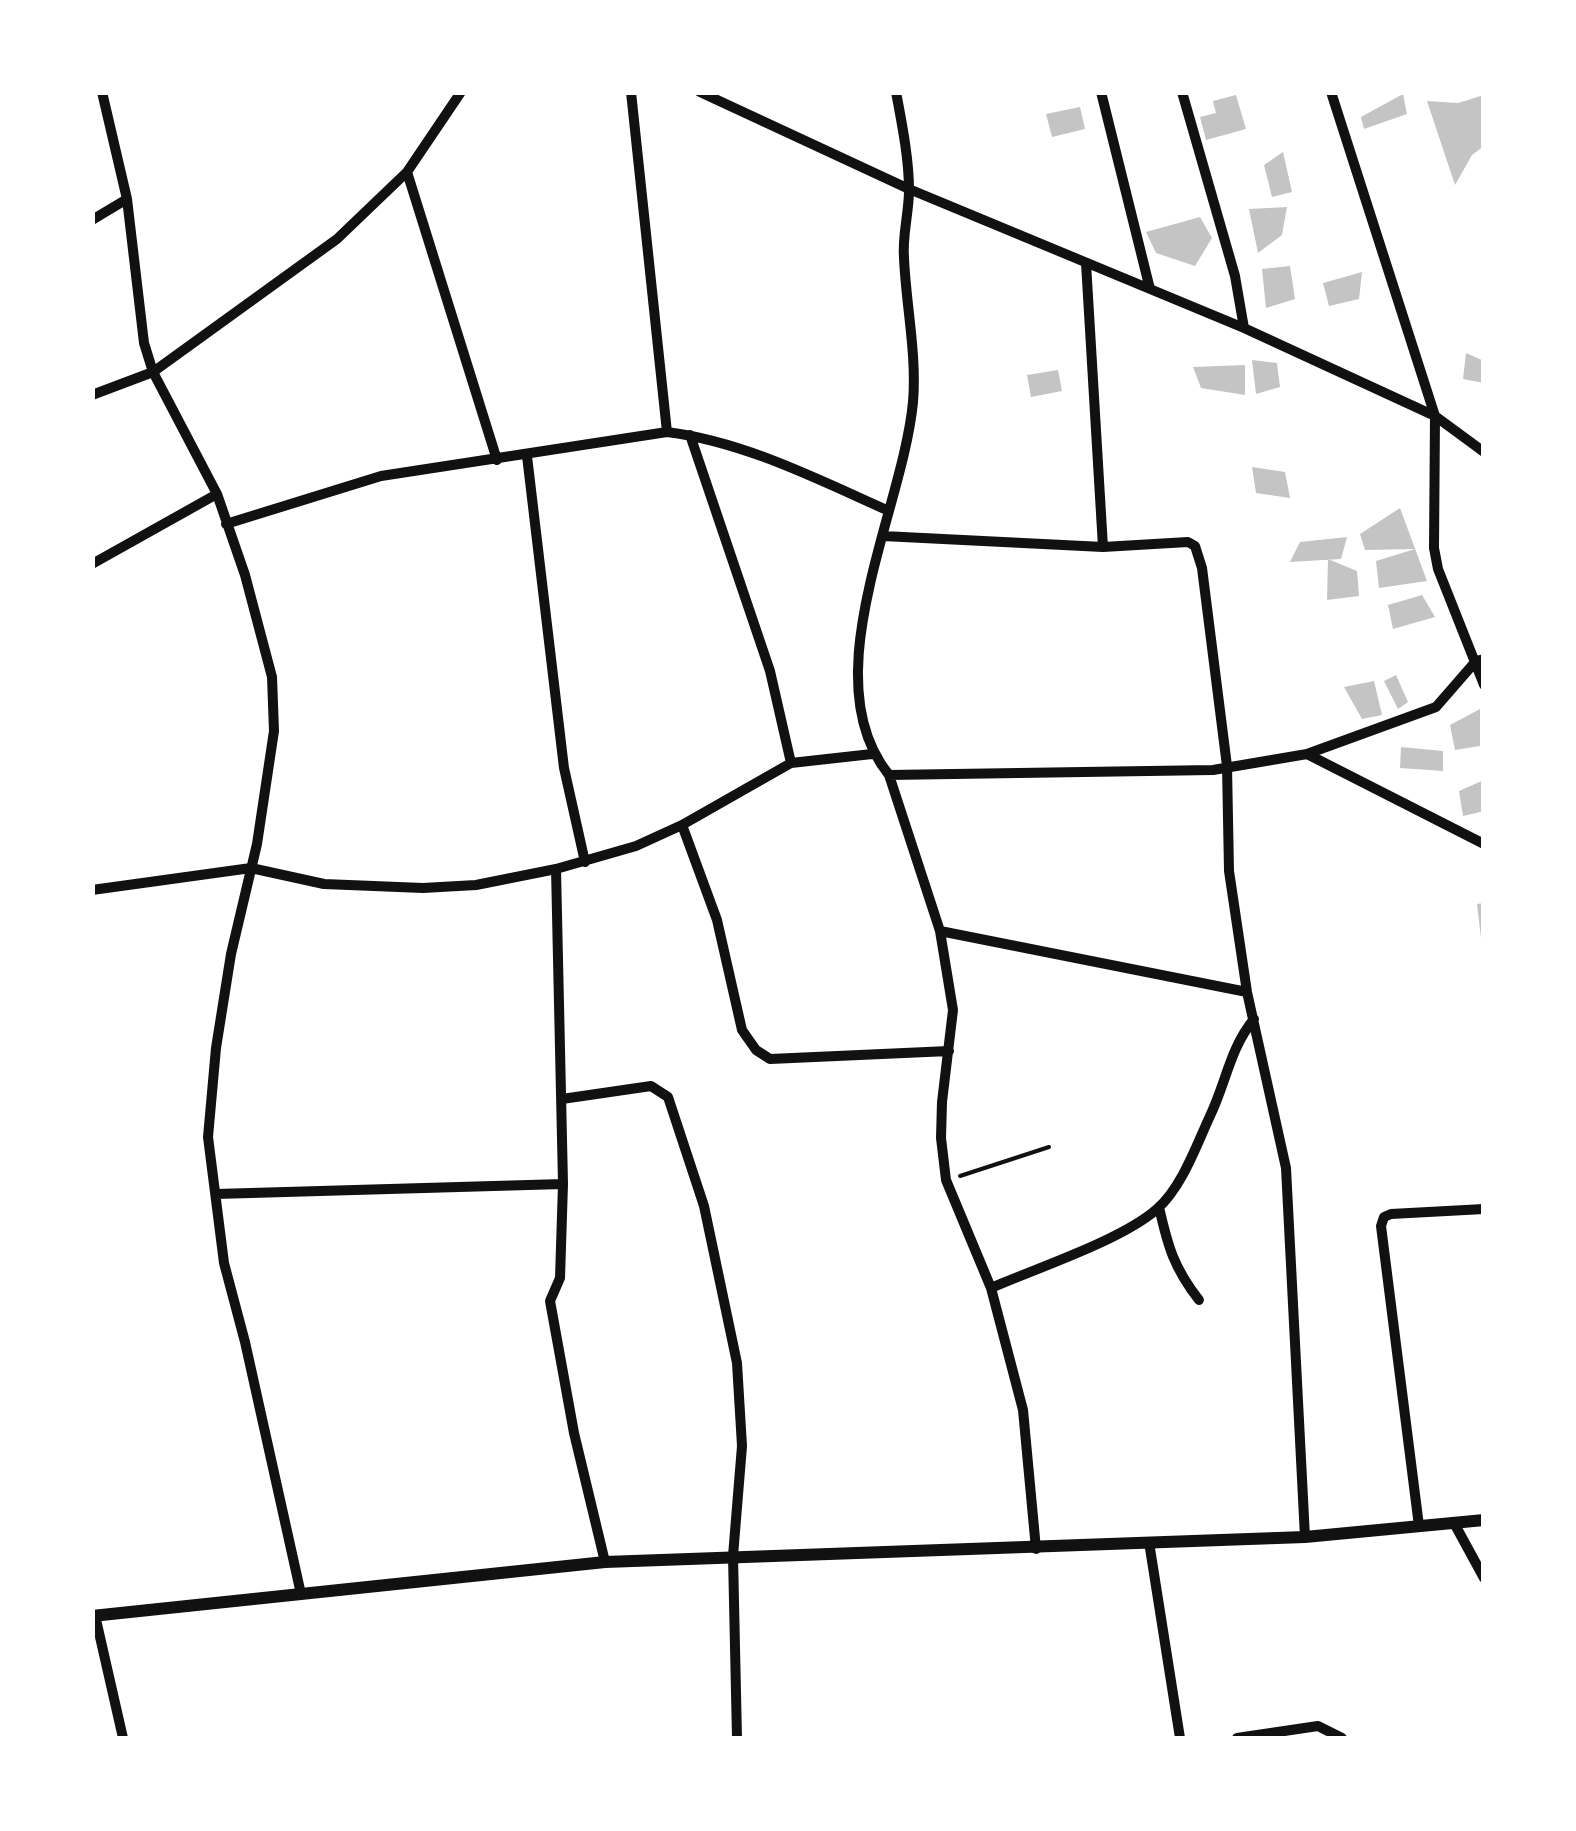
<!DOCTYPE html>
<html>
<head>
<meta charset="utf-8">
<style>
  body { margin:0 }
  #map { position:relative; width:1576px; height:1831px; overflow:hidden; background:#fff; font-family:Montserrat,sans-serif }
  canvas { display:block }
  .frame { position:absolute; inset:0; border:95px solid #fff; pointer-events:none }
</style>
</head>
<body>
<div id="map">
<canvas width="1576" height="1831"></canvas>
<div class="frame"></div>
</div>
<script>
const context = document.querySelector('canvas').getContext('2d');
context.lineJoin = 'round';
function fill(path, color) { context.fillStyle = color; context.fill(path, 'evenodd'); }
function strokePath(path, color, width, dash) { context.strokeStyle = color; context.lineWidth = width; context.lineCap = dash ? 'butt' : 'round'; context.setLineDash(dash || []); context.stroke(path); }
fill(new Path2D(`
  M1403,94L1407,114L1364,129L1361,117Z
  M1236,95L1246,129L1206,140L1200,117L1216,113L1213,101Z
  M1484,95V146L1472,155L1455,185L1427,101L1458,103Z
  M1080,107L1085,129L1052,137L1046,114Z
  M1283,152L1292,192L1272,197L1264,165Z
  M1287,207L1282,235L1258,253L1249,209Z
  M1200,217L1212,238L1195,266L1156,253L1146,232Z
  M1290,266L1295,299L1266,308L1262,269Z
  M1362,272L1359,299L1329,306L1323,283Z
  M1466,353L1484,361V383L1463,379Z
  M1252,360L1277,363L1280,387L1256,394Z
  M1245,365V395L1201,388L1193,367Z
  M1058,370L1062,391L1031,397L1027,375Z
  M1252,467L1285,472L1290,498L1256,493Z
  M1400,508L1427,581L1379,588L1376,561L1415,549L1365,550L1360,534Z
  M1347,537L1341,559L1290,562L1300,542Z
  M1328,559L1357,571L1359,596L1327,600Z
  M1422,595L1435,617L1393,629L1388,605Z
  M1396,675L1408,702L1398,709L1384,681Z
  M1374,681L1382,715L1362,719L1344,687Z
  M1480,709V746L1455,750L1450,725Z
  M1401,747L1443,751V771L1400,768Z
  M1484,780V811L1463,816L1459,791Z
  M1484,903V938H1481L1477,904Z`), '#c4c4c4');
strokePath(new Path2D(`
  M960,1176L1049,1147`), '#111', 4);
strokePath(new Path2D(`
  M102,92L127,199L144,343L153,372L217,494L245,575L272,677L274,731L257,844L231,954L216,1048L208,1137L224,1263L245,1342L301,1594
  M631,92L667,432
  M700,92L909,189L1244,328L1435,416L1484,452
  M896,92C902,124 909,159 909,190C909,213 902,236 904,258C906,305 917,355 913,402C903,510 811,679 889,775L940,931L953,1010L942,1102L941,1138L946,1180L991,1288L1023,1410L1036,1549
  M1101,92L1150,289
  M1182,92L1235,276L1244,328
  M1331,92L1435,416L1434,548L1438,569L1484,685
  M407,172L497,460
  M92,220L127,199
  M1086,263L1103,547L1188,542L1195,546L1202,568L1227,766L1229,871L1247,992L1286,1168L1305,1537
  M92,395L153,372L337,239L407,172L461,92
  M690,435L770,671L791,763
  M527,456L564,768L585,862
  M226,524L381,476L667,432C745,442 817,479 889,511
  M883,536L1103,547
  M92,564L217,494
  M1307,754L1484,844
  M889,775L1213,770L1307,754L1436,707L1476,661L1484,659
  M682,825L717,920L742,1030L756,1050L770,1059L949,1051
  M92,890L251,868L324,884L423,888L476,885L556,869L636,846L682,825L791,763L872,754
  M940,931L1247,992
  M562,1099L651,1086L668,1097L704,1206L737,1363L742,1446L733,1556L737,1738
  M563,1184L560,1278L550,1301L574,1433L605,1562
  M216,1194L563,1184L556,869
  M1159,1207C1168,1247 1174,1268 1199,1300
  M991,1288C1037,1268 1122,1240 1157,1209C1182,1187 1196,1146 1210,1116C1226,1083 1230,1048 1254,1019
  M1454,1523L1484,1578
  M1419,1526L1381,1226L1384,1217L1391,1214L1484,1209
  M1149,1542L1180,1738
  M95,1615L123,1738
  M1237,1738L1318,1726L1342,1738`), '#111', 10);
strokePath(new Path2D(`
  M92,1616L605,1562L1305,1537L1484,1520`), '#111', 12);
</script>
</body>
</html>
